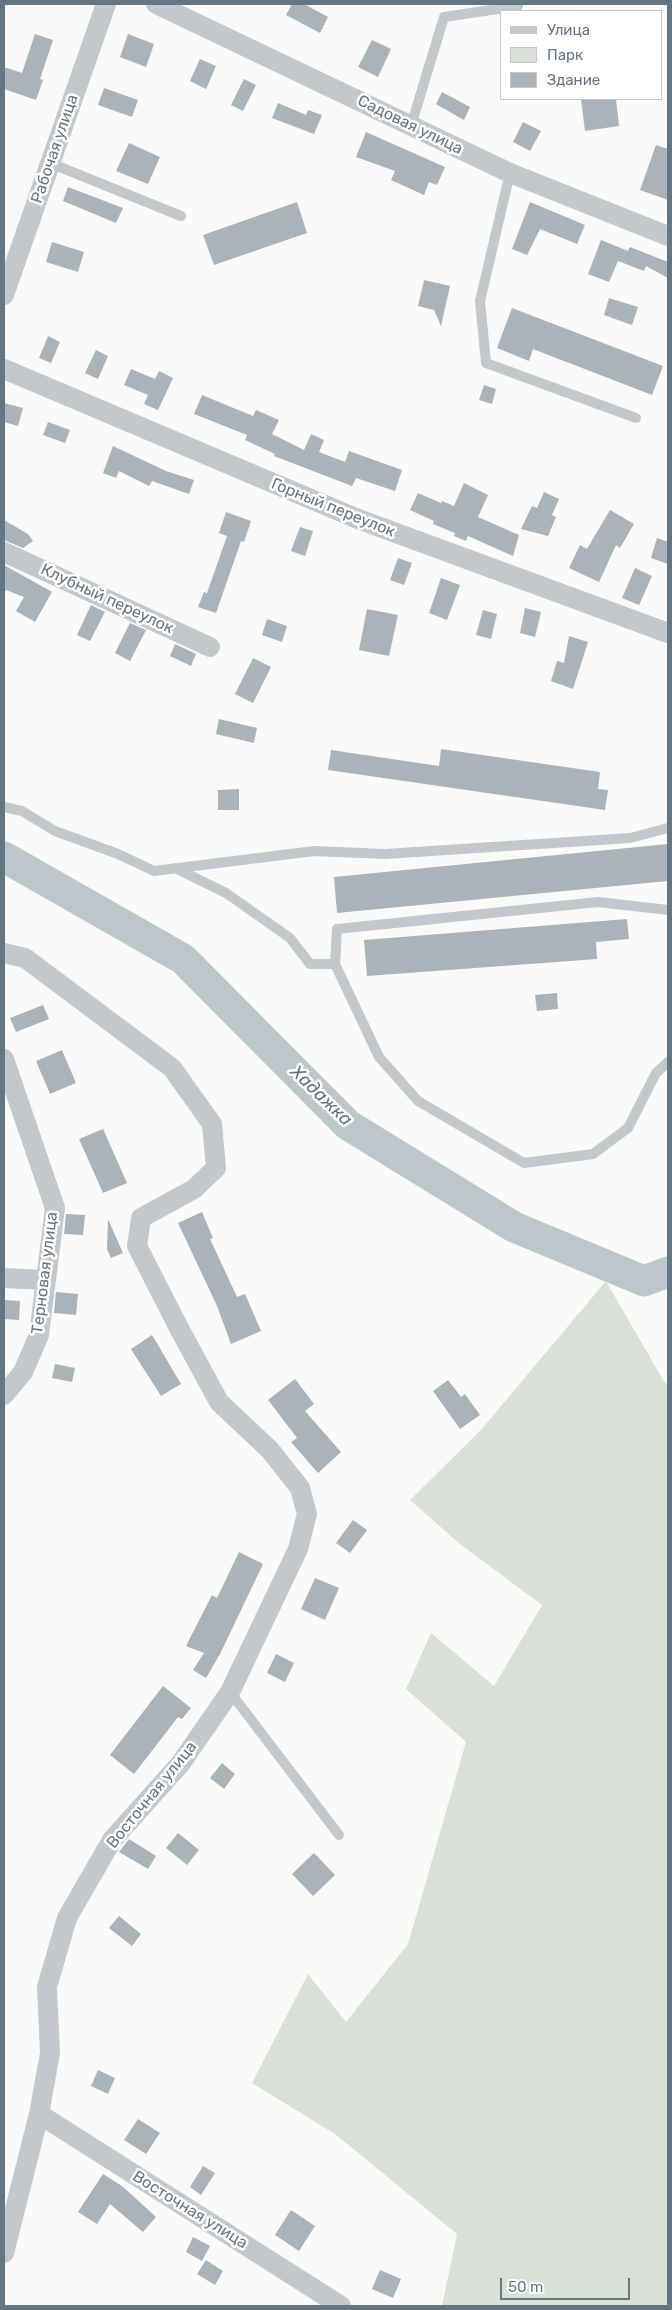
<!DOCTYPE html>
<html>
<head>
<meta charset="utf-8">
<style>
  body { margin:0 }
  #map { position:relative; width:672px; height:2310px; overflow:hidden; background:#fafaf8; font-family:Rubik,sans-serif }
  canvas { display:block }
  .frame { position:absolute; inset:0; border:5px solid #657683; pointer-events:none }
  .legend { position:absolute; left:500px; top:10px; width:162px; height:90px; box-sizing:border-box; background:#fff; border:1px solid #c1c8cd; margin:0; padding:6px 9px; list-style:none; font-size:15px; color:#657683 }
  .legend li { display:flex; align-items:center; gap:10px; height:25px }
  .legend b { width:25px; border:1px solid #c1c8cd }
  .scale { position:absolute; left:500px; top:2278px; width:130px; height:22px; box-sizing:border-box; border:2px solid #657683; border-top:0; padding-left:6px; font-size:15px; line-height:18px; white-space:nowrap; color:#657683; -webkit-text-stroke:4px #fff; paint-order:stroke }
</style>
</head>
<body>
<div id="map">
<canvas width="672" height="2310"></canvas>
<div class="frame"></div>
<ul class="legend">
<li><b style="height:6px;background:#c3c8cc"></b>Улица</li>
<li><b style="height:14px;background:#dadfd7"></b>Парк</li>
<li><b style="height:14px;background:#aab3b9"></b>Здание</li>
</ul>
<div class="scale">50 m</div>
</div>
<script>
const context = document.querySelector('canvas').getContext('2d');
context.lineJoin = 'round';
function fill(path, color) { context.fillStyle = color; context.fill(path, 'evenodd'); }
function strokePath(path, color, width, dash) { context.strokeStyle = color; context.lineWidth = width; context.lineCap = dash ? 'butt' : 'round'; context.setLineDash(dash || []); context.stroke(path); }
function drawText(font, color, halo, rows, align = 'center') {
  context.font = font + ' Rubik,sans-serif'; context.lineWidth = 5; context.setLineDash([]); context.textBaseline = 'middle'; context.strokeStyle = halo; context.fillStyle = color; for (const [text, x, y, turn = 0] of rows) {
    context.save(); context.translate(x, y); context.rotate((+turn || 0) * Math.PI / 180); context.textAlign = isNaN(turn) ? turn : align; if (halo) context.strokeText(text, 0, 0); context.fillText(text, 0, 0); context.restore();
  }
}
fill(new Path2D(`
  M606,1281L663,1380L668,1385V2306H442L457,2234L335,2134L252,2083L308,1974L346,2022L408,1944L466,1742L406,1689L431,1633L494,1686L542,1605L460,1544L410,1500L481,1430Z`), '#dadfd7');
strokePath(new Path2D(`
  M4,857L183,959L348,1125L514,1227L644,1281L668,1272`), '#bbc7cb', 31);
fill(new Path2D(`
  M292,4H304L328,17L320,33L286,15Z
  M35,34L53,40L40,79L43,80L36,100L4,89V67L22,73Z
  M128,34L154,44L146,67L120,57Z
  M372,40L391,49L378,77L358,67Z
  M200,59L216,66L206,89L190,81Z
  M244,79L256,85L243,111L231,105Z
  M104,88L138,100L132,117L98,105Z
  M442,92L470,107L464,120L436,104Z
  M581,99H616L619,126L585,131Z
  M278,103L306,115L308,110L322,115L314,134L272,118Z
  M523,122L541,131L530,151L513,142Z
  M366,132L445,167L437,185L429,182L424,195L391,180L395,171L356,157Z
  M129,143L160,157L148,184L116,171Z
  M656,145L668,149V200L640,190Z
  M68,187L123,208L116,223L63,201Z
  M297,202L307,233L214,265L203,235Z
  M530,202L585,225L577,244L540,229L527,255L512,249Z
  M601,240L628,251L630,247L668,262V278L646,266L644,271L618,261L609,282L588,274Z
  M52,242L84,252L78,272L46,262Z
  M424,280L450,286L441,326L434,310L418,306Z
  M609,298L638,307L632,325L604,315Z
  M512,308L663,366L652,395L533,349L529,361L497,348Z
  M48,336L60,342L51,363L39,358Z
  M96,350L108,356L98,379L85,373Z
  M131,369L155,379L159,371L173,378L158,410L144,404L148,395L124,385Z
  M484,385L496,389L492,404L479,400Z
  M202,395L253,416L256,410L279,420L272,434L304,450L311,434L324,440L319,452L345,462L349,451L402,470L395,491L356,478L352,486L274,456L275,454L245,440L247,435L194,414Z
  M4,403L23,408L18,426L4,422Z
  M48,422L70,430L65,443L43,435Z
  M113,446L166,471L194,480L189,494L152,481L149,486L119,471L116,478L103,473Z
  M464,483L488,495L478,517L519,535L513,556L468,536L466,541L454,536L455,533L433,524L434,521L410,510L418,493L441,503L442,501L454,506Z
  M544,492L559,499L552,515L556,517L548,536L521,529L532,506L537,508Z
  M610,510L634,524L620,548L616,545L599,582L569,568L580,545L587,549Z
  M226,512L251,521L244,542L241,541L216,613L198,607L204,592L207,593L227,536L219,533Z
  M4,520L28,534L33,541L23,548L4,540Z
  M300,527L313,531L305,556L291,551Z
  M657,538L668,542V564L651,558Z
  M398,558L412,563L404,585L390,580Z
  M4,565L52,592L35,622L16,611L24,597L6,590L4,594Z
  M635,568L652,576L639,605L622,598Z
  M441,578L460,585L447,620L429,613Z
  M91,605L105,612L90,641L77,635Z
  M525,608L541,612L535,637L520,633Z
  M367,609L398,615L389,656L359,650Z
  M483,610L497,614L491,639L476,635Z
  M267,619L287,626L282,642L262,635Z
  M130,623L146,630L130,661L115,653Z
  M569,636L588,642L573,689L551,681L557,661L564,663Z
  M175,644L196,654L191,666L170,656Z
  M253,658L271,667L253,703L235,694Z
  M219,719L257,728L254,743L216,734Z
  M441,749L600,772L598,789L608,790L605,810L328,770L331,750L439,766Z
  M239,789V810H218V790Z
  M668,844V881L337,913L334,877Z
  M627,919L629,939L596,942L597,959L367,976L364,940Z
  M557,993L558,1009L537,1011L535,995Z
  M43,1005L49,1019L16,1032L10,1018Z
  M62,1050L76,1083L50,1094L36,1061Z
  M103,1129L127,1183L103,1193L79,1139Z
  M202,1212L213,1238L210,1239L237,1297L245,1294L261,1331L231,1344L217,1306L178,1223Z
  M66,1214L85,1215L83,1235L64,1234Z
  M108,1219L123,1253L111,1258L107,1249Z
  M56,1292L78,1294L76,1315L54,1313Z
  M4,1300L20,1301L19,1320L4,1319Z
  M152,1335L181,1384L161,1396L131,1349Z
  M55,1364L75,1368L72,1382L52,1378Z
  M295,1379L314,1404L305,1411L341,1452L318,1473L291,1442L297,1438L268,1400Z
  M448,1380L461,1397L465,1394L480,1415L460,1429L433,1391Z
  M353,1520L367,1530L350,1553L336,1543Z
  M239,1552L263,1564L220,1654L206,1678L193,1670L204,1653L186,1646L212,1595L217,1598Z
  M315,1578L339,1588L325,1620L301,1609Z
  M276,1654L294,1663L285,1682L267,1673Z
  M163,1686L191,1708L182,1719L178,1717L134,1774L110,1755Z
  M222,1763L235,1774L224,1789L210,1778Z
  M178,1833L199,1850L187,1865L166,1848Z
  M129,1839L156,1856L148,1869L119,1852Z
  M314,1853L335,1875L313,1896L292,1874Z
  M119,1916L141,1934L132,1946L109,1928Z
  M98,2070L115,2078L108,2094L91,2086Z
  M138,2119L160,2133L146,2154L124,2140Z
  M203,2166L215,2173L201,2195L190,2187Z
  M103,2174L122,2186L156,2217L143,2232L110,2204L97,2224L78,2212Z
  M291,2210L315,2226L299,2251L275,2235Z
  M193,2237L210,2246L202,2261L186,2252Z
  M206,2260L223,2271L215,2285L197,2274Z
  M380,2270L401,2279L393,2298L372,2289Z`), '#aab3b9');
strokePath(new Path2D(`
  M411,126L444,17L518,6
  M50,163L181,216
  M510,173L480,301L486,363L636,418
  M4,807L22,811L55,831L118,854L154,871L314,851L385,854L630,838L668,828
  M175,868L226,893L290,938L310,964H335
  M668,910L598,902L337,929L335,964L379,1057L418,1101L524,1163L593,1154L628,1128L656,1073L668,1062
  M230,1692L339,1835`), '#c3c8cc', 10);
strokePath(new Path2D(`
  M156,4L510,173L668,236
  M4,295L106,4
  M4,369L358,519L668,633
  M4,552L210,647
  M4,953L25,958L172,1068L212,1124L216,1168L194,1189L141,1218L137,1246L180,1330L219,1402L270,1450L300,1488L307,1514L298,1549L230,1692L181,1763L112,1840L67,1918L47,1987L50,2053L39,2114L4,2253
  M4,1059L55,1208L39,1335L23,1372L4,1395
  M4,1278L46,1280
  M39,2114L341,2306`), '#c3c8cc', 20);
drawText('16px', '#657683', '#fff', [
  ["Садовая улица",410,125,26],
  ["Рабочая улица",55,149,-71],
  ["Горный переулок",333,508,22],
  ["Клубный переулок",107,599,25],
  ["Терновая улица",45,1273,-83],
  ["Восточная улица",152,1795,-51],
  ["Восточная улица",190,2210,32]
]);
drawText('italic 18px', '#60757c', '#fff', [
  ["Хадажка",321,1096,44]
]);
</script>
</body>
</html>
